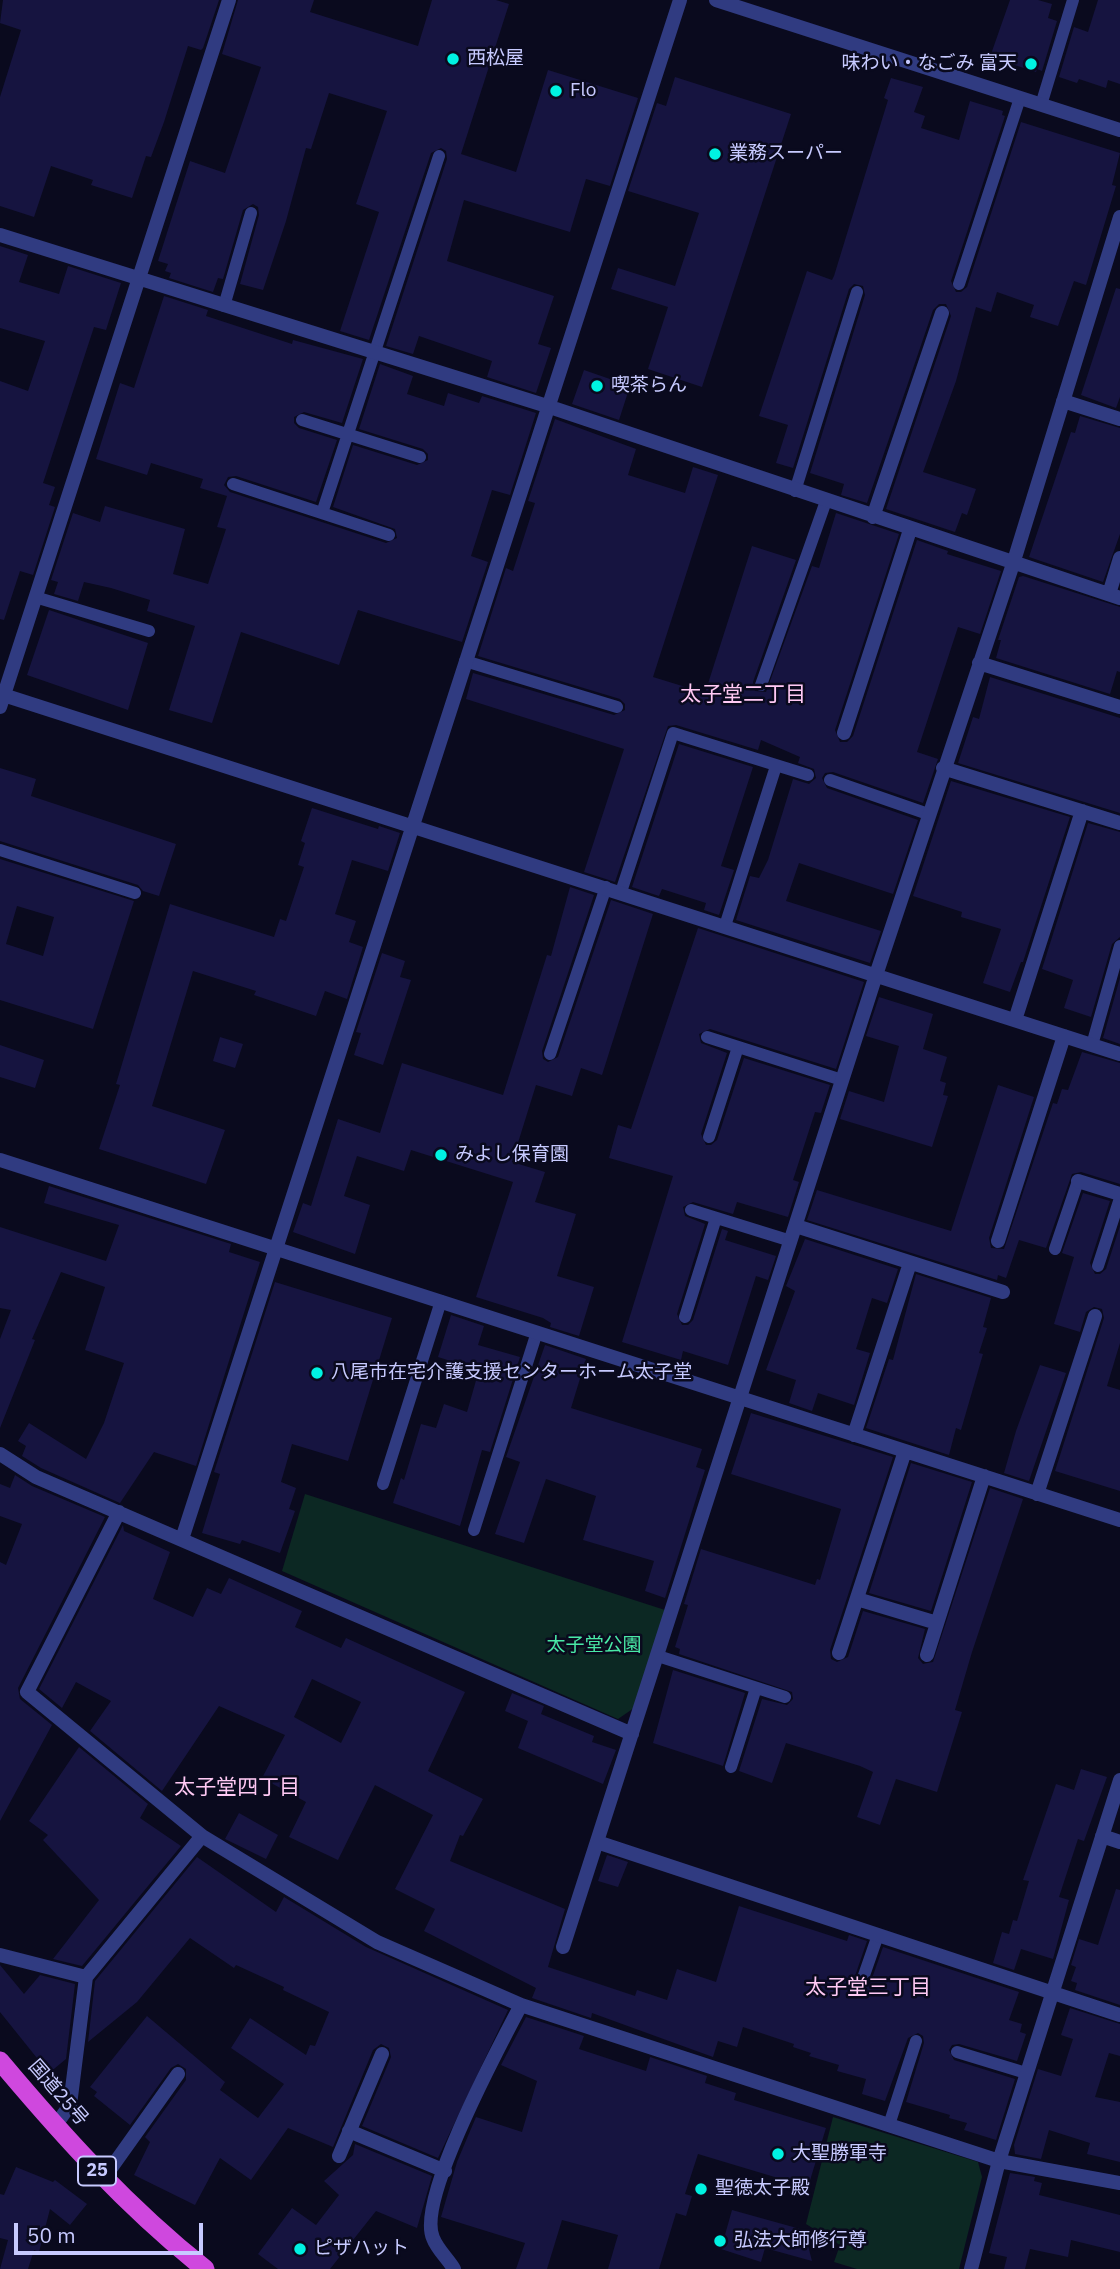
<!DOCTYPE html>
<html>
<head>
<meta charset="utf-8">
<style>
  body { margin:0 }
  #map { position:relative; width:1120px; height:2269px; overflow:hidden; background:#0a0a1e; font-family:"IBM Plex Sans",sans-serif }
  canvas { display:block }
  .scale { position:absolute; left:14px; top:2223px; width:189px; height:32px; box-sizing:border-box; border:4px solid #c7caff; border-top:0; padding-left:9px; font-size:21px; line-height:24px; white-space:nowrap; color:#c7caff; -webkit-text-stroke:5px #0a0a1e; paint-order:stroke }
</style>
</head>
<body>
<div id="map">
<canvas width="1120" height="2269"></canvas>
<div class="scale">50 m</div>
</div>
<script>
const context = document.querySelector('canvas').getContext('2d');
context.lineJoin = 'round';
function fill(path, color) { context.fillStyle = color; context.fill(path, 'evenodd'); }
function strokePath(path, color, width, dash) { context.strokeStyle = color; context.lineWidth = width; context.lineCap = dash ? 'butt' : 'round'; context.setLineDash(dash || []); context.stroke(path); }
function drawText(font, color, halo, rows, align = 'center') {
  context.font = font + ' "IBM Plex Sans","Noto Sans JP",sans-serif'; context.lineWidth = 5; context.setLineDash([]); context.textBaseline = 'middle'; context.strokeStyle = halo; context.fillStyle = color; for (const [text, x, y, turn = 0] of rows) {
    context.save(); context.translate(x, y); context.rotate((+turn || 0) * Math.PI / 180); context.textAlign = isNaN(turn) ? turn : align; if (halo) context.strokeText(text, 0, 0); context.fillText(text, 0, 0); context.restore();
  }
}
fill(new Path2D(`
  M305,1494L665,1610L634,1708L618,1719L282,1571Z
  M833,2117L978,2162L982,2177L959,2269H857L834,2262L840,2245L806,2224Z`), '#0c2823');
fill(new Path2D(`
  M3,0H219L203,48L201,50L188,46L164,122L151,157L146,156L132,198L91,185L93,180L51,166L34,217L0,206V97L21,30L0,23Z
  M238,0H314L310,12L418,46L432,0H496L509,4L461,154L516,172L548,70L638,98L610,186L586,179L570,232L464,200L447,261L554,296L538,344L551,348L536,393L487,377L492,361L419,336L413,354L386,346L447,159L446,151L441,148L431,153L369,340L340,331L379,212L356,204L387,111L329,93L311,149L306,148L286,221L263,290L240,284L259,215L258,207L253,204L243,210L223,279L218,278L213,292L169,278L171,273L165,271L168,264L158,261L190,161L225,173L261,67L222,54Z
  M1010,0H1038L1052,4L1048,18L1057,21L1042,71L1037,69L1036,72L990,57Z
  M1098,0H1120V84L1108,80L1106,88L1079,79L1077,83L1059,77L1074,27L1088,32Z
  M675,77L791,114L702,387L648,369L668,307L611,289L618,268L675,286L699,213L628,191L657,103L666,106Z
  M891,78L923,87L914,112L925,116L921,128L959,140L970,101L1003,111L1002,115L1005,116L951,281L956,292H961L967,287L1021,122L1120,153L1112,185L1116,186L1086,285L1074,281L1058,326L1030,317L1034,305L997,292L991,312L976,307L956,381L923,472L976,489L967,515L962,513L955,532L886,509L951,316L946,304H939L933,310L867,503L841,495L844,484L810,473L865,295L863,286L854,284L849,289L793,468L776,463L788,425L759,416L807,271L832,280L834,276L888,100L884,98Z
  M0,246L28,255L19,282L59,294L68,266L121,283L106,330L94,327L43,483L55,487L49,505L55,507L33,575L20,571L4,620L0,619V381L28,391L45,341L0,328Z
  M1116,288L1120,289V397L1116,408L1081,395Z
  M164,296L208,310L206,316L292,344L293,340L363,359L342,423L304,412L294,417V423L299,428L337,440L316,502L236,476L228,477L224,485L230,492L386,543L397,538L395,529L333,507L353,445L417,465L428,460V454L423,449L359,429L380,364L413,376L407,394L444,406L448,393L479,403L482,396L536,413L510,495L492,490L471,556L488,562L462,642L358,610L339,665L241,632L212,723L169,710L195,626L147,611L150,600L111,588L84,582L78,601L54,594L58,582L51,580L73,513L100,522L105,506L185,529L173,574L208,584L226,529L217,527L227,496L200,488L203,479L151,463L147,475L96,459L120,383L134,388Z
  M584,370L630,386L619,420L572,404Z
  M1080,416L1120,428V534L1103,582L1029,557L1071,432L1075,433Z
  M555,419L636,449L628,475L685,493L693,467L718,475L653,677L705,693L752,546L796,560L753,682L755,691L766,692L812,566L819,568L836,513L899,534L835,730L840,742H847L853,736L917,540L948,551L947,554L1001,571L980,634L958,627L917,752L938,759L923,803L833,772L825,773L822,778L827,788L918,820L893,894L799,863L786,901L881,931L870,963L736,920L750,876L759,878L768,860L793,779L809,784L816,778L814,769L798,763L800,757L761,740L758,750L676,725L668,726L615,882L584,872L624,749L466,699L473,673L614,715L625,710V704L620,699L478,656L506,568L513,571L535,503L528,501Z
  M1023,576L1120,607V672L1117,671L1110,694L996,658L1001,640H998L1019,577Z
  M49,610L148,643L128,710L27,675Z
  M990,677L1120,718V813L958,763L973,717L979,719Z
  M679,744L753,767L721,866L734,870L719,915L704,910L706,903L662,889L659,896L632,887Z
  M0,768L36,779L31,796L176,844L159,896L143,891L138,885L0,841Z
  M951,781L1070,817L1023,962H1021L1010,992L983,983L1001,929L961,917L962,912L913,896Z
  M312,808L378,829L379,826L400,833L388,871L352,860L335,914L356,921L349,942L363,947L347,999L325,991L316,1016L254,995L256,991L193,971L152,1106L225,1130L206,1184L99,1149L120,1085L116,1084L170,904L274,937L280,919L286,921L304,867L298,865L305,843L301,841Z
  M1088,823L1120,832V937L1112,944L1091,1017L1064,1008L1073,980L1042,969Z
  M0,859L134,901L93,1029L0,1000ZM17,906L54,917L43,956L6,944Z
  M570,887L594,895L542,1051L543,1059L548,1062L558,1057L611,900L653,914L602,1075L581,1068L572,1096L536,1085L512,1162L545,1172L535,1202L576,1214L557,1276L594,1287L579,1336L550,1327L551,1323L543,1318L476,1297L513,1182L411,1150L404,1171L357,1156L344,1196L370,1205L355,1254L293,1232L303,1203L311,1206L338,1119L380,1133L402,1063L503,1095L547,955L551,956Z
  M698,928L864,982L836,1069L710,1029L699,1034L701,1043L727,1053L701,1134L706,1145H711L717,1140L744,1058L830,1085L821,1113L815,1112L793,1180L799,1182L788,1217L737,1202L733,1214L693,1202L683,1207L685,1216L705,1224L677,1314L682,1325H688L693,1320L722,1229L728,1231L725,1240L776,1256L768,1280L756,1276L728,1365L683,1351L681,1360L622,1342L673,1176L609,1158L618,1125L631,1129Z
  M382,953L405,961L400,977L411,980L383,1065L354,1055L361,1033L356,1032Z
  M1120,978V1044L1103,1038Z
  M879,997L933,1014L923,1049L947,1057L940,1081L946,1083L943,1095L948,1096L932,1147L840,1119L849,1091L884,1102L899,1046L866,1036Z
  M220,1037L243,1044L235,1068L213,1061Z
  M0,1045L44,1060L35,1088L0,1077Z
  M1082,1052L1120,1063V1184L1081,1172L1072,1174L1046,1248L1019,1240L1006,1278L998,1275L997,1280L807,1220L817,1190L951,1231L998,1085L1034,1097L989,1238L991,1248L1004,1249L1053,1103L1057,1104L1062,1089L1068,1090Z
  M49,1186L231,1244L229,1252L260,1262L196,1466L154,1452L120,1503L41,1468L22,1456L26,1446L18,1441L29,1423L86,1459L104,1423L124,1363L85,1350L105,1287L61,1272L32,1339L35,1340L0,1428V1339L11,1310L0,1308V1227L106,1261L119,1225L44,1203Z
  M1083,1193L1110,1201L1090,1263L1095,1274H1100L1106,1269L1120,1226V1343L1107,1386L1120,1390V1491L1055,1471L1104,1318L1102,1309L1094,1307L1086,1312L1080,1332L1054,1324L1074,1257L1062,1253Z
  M805,1239L898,1269L887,1303L872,1298L856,1349L870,1353L854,1405L818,1393L812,1411L789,1403L796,1380L766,1370L795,1291L786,1286Z
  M916,1274L991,1298L983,1327L987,1328L979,1353L983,1354L961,1430L956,1428L949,1455L866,1428L889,1359L893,1360Z
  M275,1282L392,1318L348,1461L292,1444L281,1482L296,1488L289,1509L295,1511L280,1553L242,1540L240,1544L202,1533L220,1474L214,1472Z
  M451,1315L484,1326L478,1345L520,1357L490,1452L482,1450L460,1526L393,1503L401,1478L404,1480L421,1424L436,1428L444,1404L467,1412L479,1370L438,1357Z
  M545,1345L586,1359L571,1408L702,1449L696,1467L705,1470L665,1598L645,1591L654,1561L583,1540L596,1496L546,1479L524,1543L495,1534L520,1462L506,1457Z
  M1040,1365L1066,1373L1029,1481L1004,1473L1016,1431Z
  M751,1413L893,1457L830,1650L831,1659L837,1662L848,1657L863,1611L925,1629L918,1658L923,1664L933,1662L990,1488L1023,1499L972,1652L955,1710L962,1712L937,1792L896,1779L880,1825L857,1817L873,1772L860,1766L786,1743L772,1783L739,1771L762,1699L787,1705L793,1699L792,1692L679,1654L680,1649L675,1647L688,1605L684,1604L701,1549L815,1585L817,1579L820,1580L841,1509L731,1474Z
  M911,1463L972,1482L931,1611L869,1593Z
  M15,1475L32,1486L105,1517L18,1688L20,1699L52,1725L0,1821V1562L6,1565L22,1524L0,1516V1484L10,1488Z
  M123,1525L124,1531L170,1552L153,1599L193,1617L207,1588L221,1594L229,1578L302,1611L295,1627L341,1648L346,1638L465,1692L428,1771L483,1799L463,1836L460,1835L450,1861L565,1909L548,1967L635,1996L637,1990L667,2000L677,1969L716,1982L739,1906L847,1941L849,1935L867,1941L854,1979L855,1986L860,1989L870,1984L883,1947L1019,1992L1009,2020L1022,2024L1020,2032L1026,2034L1017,2061L959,2044L952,2045L949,2050L954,2060L1015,2079L996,2140L964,2130L967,2123L949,2118L950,2115L906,2102L924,2043L923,2036L918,2033L908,2038L885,2101L862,2094L866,2079L837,2071L839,2065L809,2056L811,2053L793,2047L794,2044L743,2027L737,2047L718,2041L713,2057L592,2013L591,2018L532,1998L536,1988L424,1931L435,1909L395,1889L433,1815L375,1785L338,1860L289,1837L306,1802L262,1778L285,1735L219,1706L162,1791L90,1731L111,1701L76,1682L62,1708L39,1689ZM312,1679L361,1702L341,1743L294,1717Z
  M673,1670L745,1693L723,1766L653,1743Z
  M512,1693L544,1706L541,1714L594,1736L592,1742L616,1750L603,1784L518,1748L528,1721L505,1711Z
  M79,1747L148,1804L140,1818L181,1846L82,1966L53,1959L99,1900L43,1840L48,1835L29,1821Z
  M1081,1769L1107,1777L1084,1841L1078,1839L1059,1897L1069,1900L1053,1959L1021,1949L1014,1970L993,1963L1002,1932L1009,1934L1013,1920L1017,1921L1029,1881L1023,1880L1056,1784L1074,1790Z
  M239,1813L278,1835L266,1859L225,1839Z
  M607,1855L628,1862L618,1887L598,1881Z
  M197,1857L276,1912L284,1897L366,1947L508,2010L438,2158L362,2126L391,2057L389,2048L381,2044L373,2050L333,2147L288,2128L251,2180L220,2158L195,2205L134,2175L150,2142L145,2137L186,2080V2069L178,2064L171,2068L130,2125L94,2096L97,2092L90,2087L147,2016L225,2082L220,2090L258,2118L284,2084L231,2048L250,2018L306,2055L310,2045L315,2046L329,2012L283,1990L284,1987L236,1965L234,1968L190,1938L137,2002L88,2042L95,1981Z
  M1116,1889L1120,1890V2005L1075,1990L1077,1983L1071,1981L1076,1967L1071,1965L1079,1939L1098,1945Z
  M0,1965L24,1994L40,1975L75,1984L66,2059L49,2073L0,2012Z
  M1070,2008L1120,2024V2056L1109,2053L1095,2097L1120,2102V2162L1087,2154L1090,2143L1049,2130L1041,2159L1015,2154L1014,2145L1038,2069L1061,2076L1073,2039L1061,2035Z
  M526,2017L584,2036L579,2049L646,2071L650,2057L707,2076L705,2083L736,2093L734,2100L826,2128L808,2187L698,2154L685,2194L692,2196L686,2216L676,2213L659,2269H608L618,2235L562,2220L547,2269H516L525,2243L441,2217L457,2162L476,2117L522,2132L537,2081L501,2065Z
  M355,2144L432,2176L417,2228L376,2211L330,2269H278L258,2254L292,2208L316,2225L339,2195L324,2181L353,2155Z
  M16,2167L53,2182L55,2180L87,2204L70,2225L50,2209L39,2252L34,2250L28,2269H0L8,2240L0,2238V2194L4,2195Z
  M1010,2173L1035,2177L1034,2181L1042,2183L1039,2195L1120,2215V2252L1071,2240L1068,2257L1030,2249L1025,2269H1004L1007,2257L989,2253Z
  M732,2210L804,2230L812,2261L765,2248L761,2262L721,2249Z`), '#161440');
strokePath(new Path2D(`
  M1041,105L1073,0
  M959,284L1020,98
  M224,306L251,213
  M302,420L420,457
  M233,484L389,535
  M795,491L857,292
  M322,513L439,156
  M35,597L149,631
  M465,661L617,707
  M761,685L826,501
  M830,780L928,814
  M0,850L135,893
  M621,892L673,733L808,775
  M725,926L776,766
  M707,1037L842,1080
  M1092,1045L1120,946
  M550,1054L606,887
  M709,1137L738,1047
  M691,1210L791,1241
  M1055,1249L1078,1181
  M1098,1266L1120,1198
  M685,1317L716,1218
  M383,1484L441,1301
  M474,1530L537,1332
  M658,1656L785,1697
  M731,1767L756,1688
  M862,1981L878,1935
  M957,2052L1026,2073
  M889,2125L916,2041`), '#303b81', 12);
strokePath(new Path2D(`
  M0,235L547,406L1120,598
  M1063,401L1120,419
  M873,517L942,313
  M1109,594L1120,558
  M979,663L1120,707
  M0,694L1120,1054
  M0,707L229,0
  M844,733L910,530
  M943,768L1120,823
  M1015,1020L1082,811
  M0,1160L1120,1520
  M1078,1181L1120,1194
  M796,1226L1003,1292
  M998,1241L1064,1036
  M854,1435L910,1263
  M0,1454L36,1477L632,1734
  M1037,1494L1095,1316
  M119,1512L27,1692L202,1836L377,1942L521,2005L999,2161L1120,2183
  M182,1539L680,0
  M857,1599L937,1623
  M839,1653L905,1451
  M927,1655L984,1476
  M1102,1836L1120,1842
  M597,1842L1120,2015
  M563,1947L876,975L1013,564L1120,217
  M0,1955L86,1977
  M55,2126L70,2105L86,1977L202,1836
  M349,2131L445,2171
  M339,2156L382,2054
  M104,2178L178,2074
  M454,2269C448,2259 437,2249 433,2238C416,2200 500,2045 521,2005
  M971,2269L999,2161L1120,1780`), '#303b81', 14);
strokePath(new Path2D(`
  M716,0L1120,130`), '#303b81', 14);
strokePath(new Path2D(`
  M0,2061C63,2136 128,2208 205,2269`), '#cf48de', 19);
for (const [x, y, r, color] of [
  [453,59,7,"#00f2e2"],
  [1031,64,7,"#00f2e2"],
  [556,91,7,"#00f2e2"],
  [715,154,7,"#00f2e2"],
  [597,386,7,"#00f2e2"],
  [441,1155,7,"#00f2e2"],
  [317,1373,7,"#00f2e2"],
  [778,2154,7,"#00f2e2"],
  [701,2189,7,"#00f2e2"],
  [720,2241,7,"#00f2e2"],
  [300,2249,7,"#00f2e2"]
]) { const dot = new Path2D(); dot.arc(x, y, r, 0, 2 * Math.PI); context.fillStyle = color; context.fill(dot); strokePath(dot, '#0a0a1e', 2.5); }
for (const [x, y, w] of [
  [97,2171,38]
]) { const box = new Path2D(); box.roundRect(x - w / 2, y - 14.5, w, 29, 5); context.fillStyle = '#0a0a1e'; context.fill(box); strokePath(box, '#c7caff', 2); }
drawText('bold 18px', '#c7caff', null, [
  ["25",97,2171]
]);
drawText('19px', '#c7caff', '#0a0a1e', [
  ["西松屋",467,59],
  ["味わい・なごみ 富天",1017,64,"right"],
  ["Flo",570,91],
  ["業務スーパー",729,154],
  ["喫茶らん",611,386],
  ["みよし保育園",455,1155],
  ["八尾市在宅介護支援センターホーム太子堂",331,1373],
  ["大聖勝軍寺",792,2154],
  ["聖徳太子殿",715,2189],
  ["弘法大師修行尊",734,2241],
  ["ピザハット",314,2249]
], 'left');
drawText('19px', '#49e9a6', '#0a0a1e', [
  ["太子堂公園",594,1646]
]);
drawText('19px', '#c7caff', '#0a0a1e', [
  ["国道25号",58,2093,49]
]);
drawText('21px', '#ffc9f4', '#0a0a1e', [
  ["太子堂二丁目",743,695],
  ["太子堂四丁目",237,1788],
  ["太子堂三丁目",868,1988]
]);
</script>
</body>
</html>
